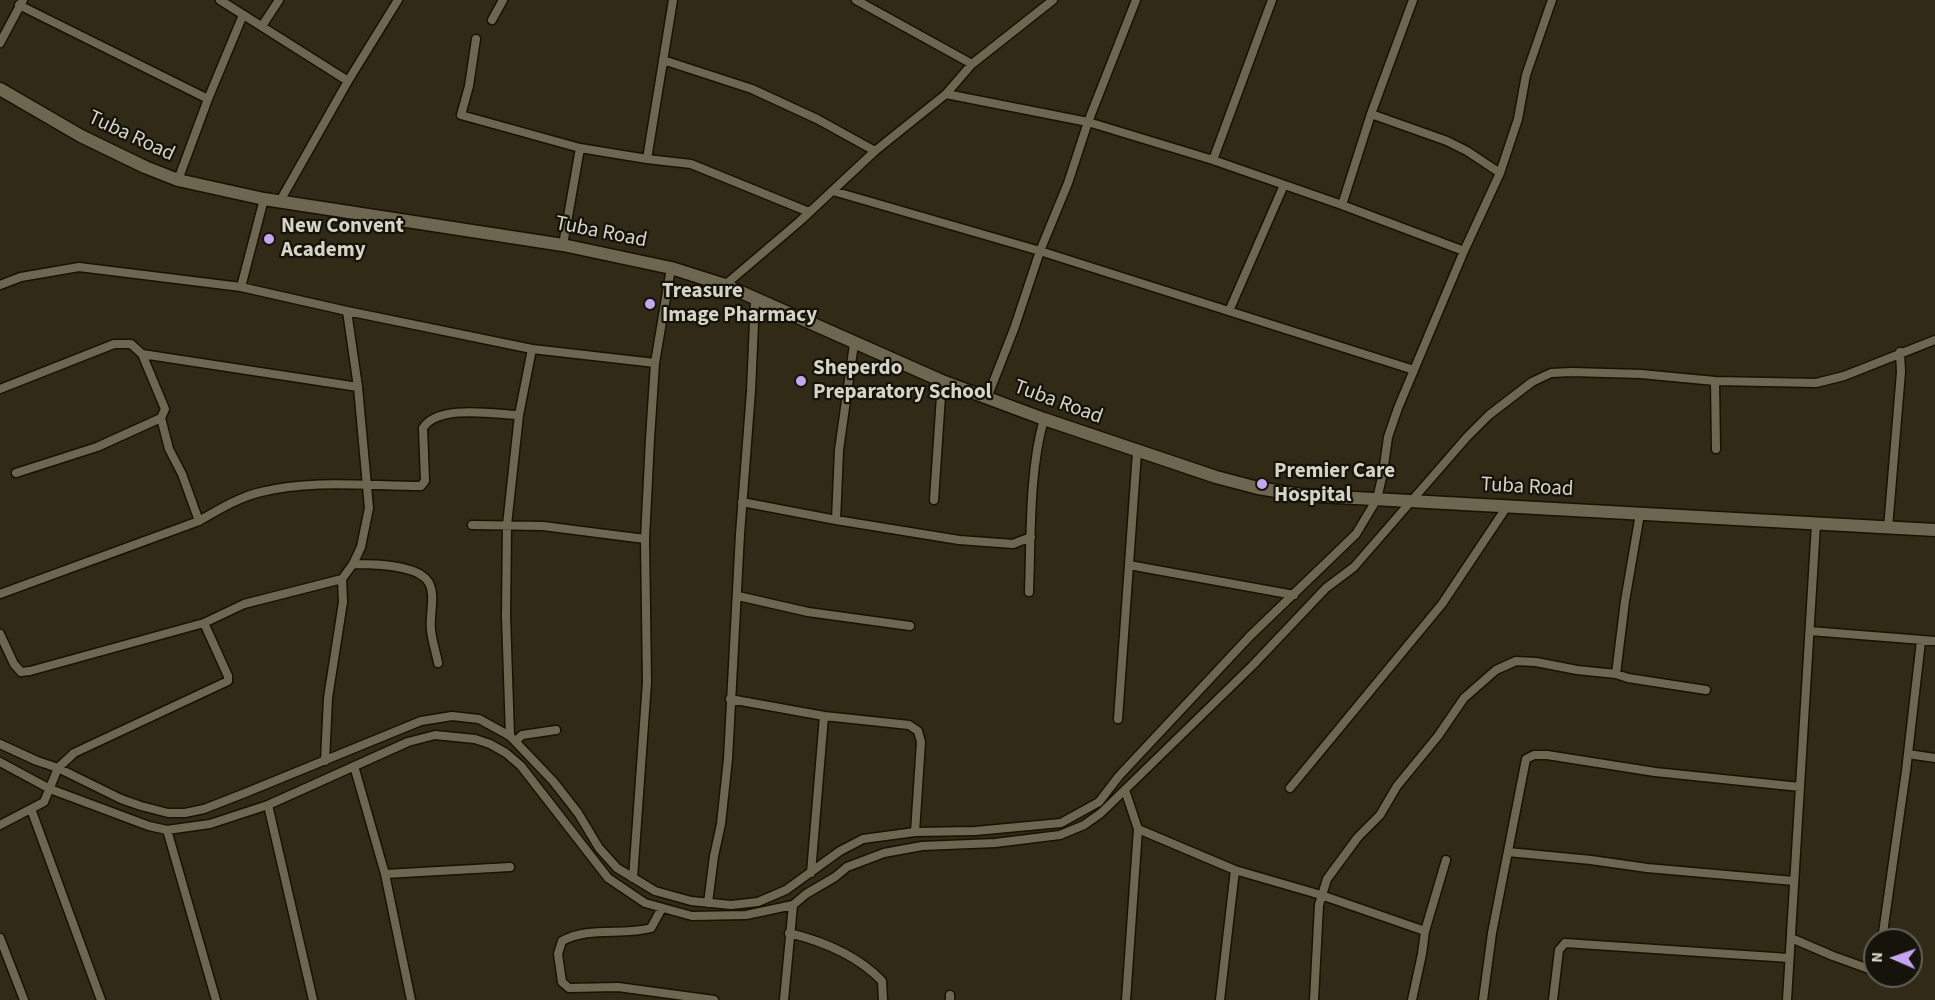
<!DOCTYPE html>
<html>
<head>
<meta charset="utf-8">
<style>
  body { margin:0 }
  #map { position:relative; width:1935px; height:1000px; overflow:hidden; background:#302a17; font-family:"Source Sans 3",sans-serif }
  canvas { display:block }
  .north { position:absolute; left:1863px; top:928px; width:60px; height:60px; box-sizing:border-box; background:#15130a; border:2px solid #626056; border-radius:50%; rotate:272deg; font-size:16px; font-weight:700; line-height:24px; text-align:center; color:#d6d3c7 }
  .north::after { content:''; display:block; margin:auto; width:21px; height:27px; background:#c6a6f0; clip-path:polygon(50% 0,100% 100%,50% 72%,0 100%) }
</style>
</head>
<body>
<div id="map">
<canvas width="1935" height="1000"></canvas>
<div class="north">N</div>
</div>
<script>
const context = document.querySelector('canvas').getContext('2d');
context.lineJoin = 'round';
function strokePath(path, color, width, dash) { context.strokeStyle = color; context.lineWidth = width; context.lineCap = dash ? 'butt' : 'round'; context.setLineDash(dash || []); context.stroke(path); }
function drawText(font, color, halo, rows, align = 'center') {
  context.font = font + ' "Source Sans 3",sans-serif'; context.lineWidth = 4.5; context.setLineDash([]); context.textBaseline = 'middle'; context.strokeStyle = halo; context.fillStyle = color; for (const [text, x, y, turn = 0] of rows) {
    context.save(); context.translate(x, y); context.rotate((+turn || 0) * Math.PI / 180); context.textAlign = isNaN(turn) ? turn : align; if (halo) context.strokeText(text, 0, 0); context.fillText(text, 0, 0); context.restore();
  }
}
const street = new Path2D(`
  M220,0L348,81
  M856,0L972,64
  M19,5L208,99
  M492,20L503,0
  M262,26L279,0
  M476,39L469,86L461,115L580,148L647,159L691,164L809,212
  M0,43L23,0
  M663,60L752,89L817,119L875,151
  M946,94L1088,122L1213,160L1342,205L1464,251
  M1371,114L1447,141L1467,151L1500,173
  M647,159L673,0
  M1213,160L1272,0
  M178,180L208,99L243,15
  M833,191L1040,251L1414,370
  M280,201L348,81L398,0
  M1342,205L1371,114L1413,0
  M563,245L580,148
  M0,285L21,277L79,267L241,287L347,311L532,349L655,363
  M725,285L799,222L875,151L946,94L972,64L1053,0
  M241,287L264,199
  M1229,311L1284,185
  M142,354L358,387
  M1715,381L1716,449
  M0,389L114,344H131L142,354L165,409L161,418L97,447L16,473
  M987,398L1014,329L1040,251L1068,183L1088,122L1136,0
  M161,418L169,449L182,474L199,521
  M934,500L942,381
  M742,502L836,520L959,540L1013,544L1031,537
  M836,520L839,450L854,344
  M472,525L543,526L645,539
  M1888,528L1901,372L1900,352
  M353,564C372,564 419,564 429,583C436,596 429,616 431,630C432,641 436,652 438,663
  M1129,565L1294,595
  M1029,592C1031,538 1029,470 1044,419
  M0,594L199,521C218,510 239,497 261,492C312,479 368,486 421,486L425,481L423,428C438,404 494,414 519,415
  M738,596L808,612L910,626
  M1810,631L1935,641
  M0,634L14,664L21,672L30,671L204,623L244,604L342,579
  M1616,674L1628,678L1706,690
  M730,699L824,716L909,725L918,731L921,742L915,832
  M1118,719L1137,452
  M510,736L506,616L507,525L519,415L532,349
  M516,741L522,735L556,730
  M0,744L37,761L58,768L121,799L141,806L168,813H185L204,809L245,793L421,721L452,716L479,719L510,736L553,781L578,813L599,848L617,868L655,891L691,901L731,905L758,902L786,890L840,851L863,839L915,832L975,831L1061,823L1099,802L1119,776L1250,636L1356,534L1377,499L1383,473L1388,437L1398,408L1464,251L1500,173L1518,119L1526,75L1552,0
  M1908,754L1935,758
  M325,761L328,698L343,602L342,579L353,564L361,547L369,508L358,387L347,311
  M0,762L50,789L149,826L167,830L210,824L268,805L408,742L435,735L475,739L490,744L506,753L521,766L608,878L645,903L692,916L746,915L793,905L806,894L835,877L847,867L884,853L922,846L995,843L1060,835L1084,825L1101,813L1253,665L1326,588L1354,567L1467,437L1489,415L1532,382L1551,373L1572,372L1641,374L1715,381L1816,383L1844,376L1935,340
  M354,766L385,874L411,1000
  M1290,788L1442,604L1508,505
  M1125,790L1138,829L1126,1000
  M268,805L313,1000
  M31,809L101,1000
  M0,825L44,802L58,768L74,753L228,681V676L204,623
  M1138,829L1235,870L1321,895L1425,931
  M167,830L216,1000
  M1508,852L1591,860L1647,868L1794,881
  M811,873L824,716
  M385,874L510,867
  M633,878L647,682L645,539L650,439L655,363L671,268
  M708,903L714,856L721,824L728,759L740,534L751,391L755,300
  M662,908L651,928C622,936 589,926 562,941L558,954L562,982L569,988L618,987L714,1000
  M789,933C822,941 858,956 882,981L883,1000
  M0,938L24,1000
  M1791,938L1833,956L1872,970L1875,967
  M1882,940L1906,771L1921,641
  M784,1000L793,905
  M950,1000V995
  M1220,1000L1235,870
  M1314,1000L1319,905L1327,879L1358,837L1380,815L1397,786L1438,736L1464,698L1496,670L1516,661L1536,662L1577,670L1616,674L1625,601L1640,514
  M1412,1000L1422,954L1425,931L1446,860
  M1483,1000L1492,933L1526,759L1534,755H1547L1655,772L1800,787
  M1553,1000L1559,950L1565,943L1789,958
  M1787,1000L1816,524`);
const secondary = new Path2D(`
  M0,89L81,136L145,167L178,180L264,199L563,245L671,268L725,285L942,381L1044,419L1216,477L1258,488L1301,495L1935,530`);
strokePath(street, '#181202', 11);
strokePath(secondary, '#181202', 15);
strokePath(street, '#6d6751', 8);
strokePath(secondary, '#6d6751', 12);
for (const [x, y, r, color] of [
  [269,239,6,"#c6a6f0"],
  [650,304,6,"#c6a6f0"],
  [801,381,6,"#c6a6f0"],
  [1262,484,6,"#c6a6f0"]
]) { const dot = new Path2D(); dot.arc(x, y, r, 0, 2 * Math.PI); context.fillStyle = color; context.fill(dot); strokePath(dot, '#15130a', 2); }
drawText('21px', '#d6d3c7', '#15130a', [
  ["Tuba Road",131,137,25],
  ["Tuba Road",601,233,11],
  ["Tuba Road",1058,403,20],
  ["Tuba Road",1527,488,3]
]);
drawText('bold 21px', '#d6d3c7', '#15130a', [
  ["New Convent",281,227],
  ["Academy",281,251],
  ["Treasure",662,292],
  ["Image Pharmacy",662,316],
  ["Sheperdo",813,369],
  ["Preparatory School",813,393],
  ["Premier Care",1274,472],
  ["Hospital",1274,496]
], 'left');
</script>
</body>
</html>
